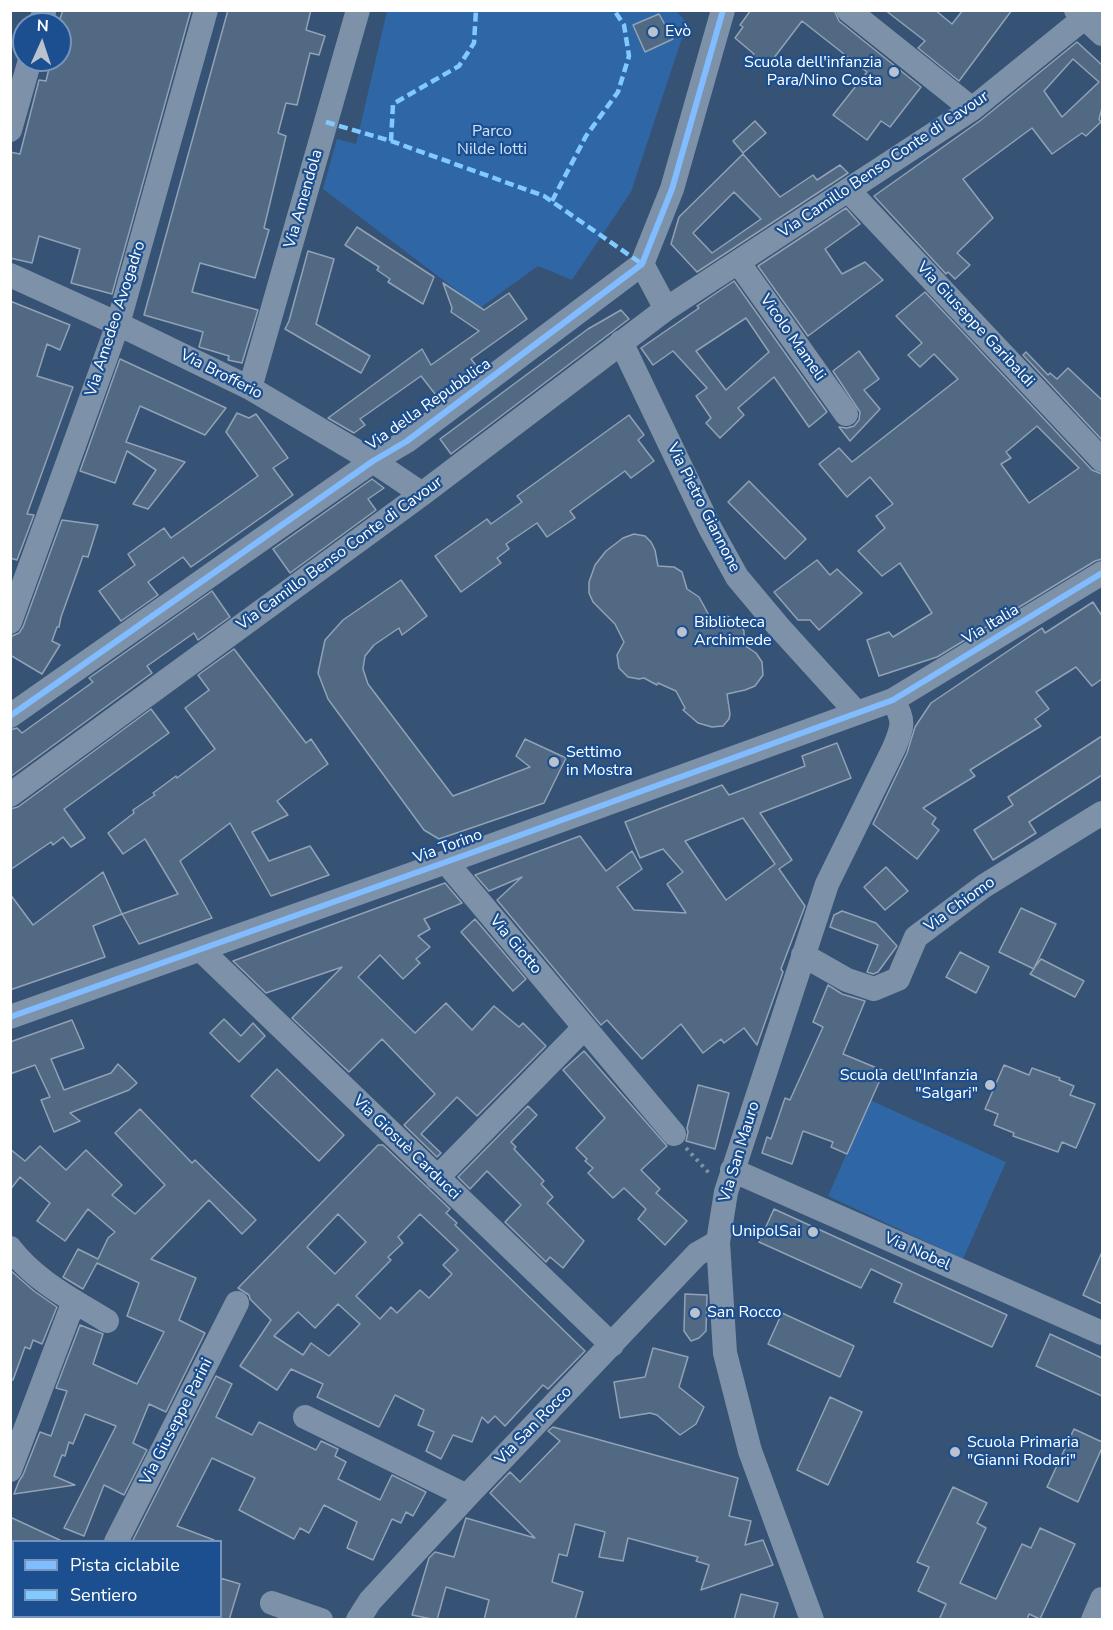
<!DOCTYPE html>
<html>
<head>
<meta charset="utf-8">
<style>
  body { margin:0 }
  #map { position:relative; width:1113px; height:1630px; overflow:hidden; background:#365274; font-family:"Nunito Sans",sans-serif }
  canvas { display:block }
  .frame { position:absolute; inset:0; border:12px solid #fff; pointer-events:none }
  .legend { position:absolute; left:12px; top:1540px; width:210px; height:78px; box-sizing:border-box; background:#1b4f8f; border:2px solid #7695bc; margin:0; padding:8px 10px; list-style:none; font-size:18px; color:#fff }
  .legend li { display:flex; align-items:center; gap:12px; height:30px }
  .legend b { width:30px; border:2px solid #7695bc }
  .north { position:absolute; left:12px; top:12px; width:60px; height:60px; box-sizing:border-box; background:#1b4f8f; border:2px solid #7695bc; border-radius:50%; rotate:3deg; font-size:16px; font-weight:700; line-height:24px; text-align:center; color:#fff }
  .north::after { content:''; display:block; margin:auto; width:21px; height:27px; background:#b9c2ce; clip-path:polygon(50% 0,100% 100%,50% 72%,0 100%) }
</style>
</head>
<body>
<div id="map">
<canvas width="1113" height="1630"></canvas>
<div class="frame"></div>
<ul class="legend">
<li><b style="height:8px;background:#80bcff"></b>Pista ciclabile</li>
<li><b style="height:8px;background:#80caff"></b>Sentiero</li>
</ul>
<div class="north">N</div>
</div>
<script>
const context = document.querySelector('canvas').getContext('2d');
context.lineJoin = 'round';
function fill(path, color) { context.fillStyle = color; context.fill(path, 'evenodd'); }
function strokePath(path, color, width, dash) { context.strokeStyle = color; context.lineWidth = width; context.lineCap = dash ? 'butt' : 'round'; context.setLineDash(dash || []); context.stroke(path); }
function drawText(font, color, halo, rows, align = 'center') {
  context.font = font + ' "Nunito Sans",sans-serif'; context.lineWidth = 4.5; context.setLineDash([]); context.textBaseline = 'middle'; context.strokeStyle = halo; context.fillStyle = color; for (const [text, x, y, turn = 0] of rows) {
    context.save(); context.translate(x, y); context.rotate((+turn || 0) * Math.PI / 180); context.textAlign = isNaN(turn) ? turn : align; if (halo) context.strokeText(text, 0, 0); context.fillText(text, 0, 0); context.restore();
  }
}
fill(new Path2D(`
  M675,10L687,23L631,192L572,280L538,266L480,308L323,189L337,139L356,144L387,11Z
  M870,1100L1006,1162L963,1259L828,1196Z`), '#2f66a5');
const building = new Path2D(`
  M63,10H191L112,294L71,283L80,249L39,236L32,263L10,258V152L20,154L39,80L46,81L51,60H60V19Z
  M228,10H311L306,30L325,36L319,55L310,53L297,105L286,103L278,133L286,136L264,228L269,230L255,278L200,263L192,292L258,310L242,363L228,360L229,356L199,347L203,332L144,315Z
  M751,10H834L839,21L921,87L890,127L881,121L867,140L833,115L867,72L802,21L767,67L752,56L754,54L735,38L743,27L740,25Z
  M885,10H935L952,24L963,10H1012L959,81L918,48L925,41Z
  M659,14L673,39L645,52L633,25Z
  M1077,42L1102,65V108L1099,119L1101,122L1086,136L1082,133L1052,154L1032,128L963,179L993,218L957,253L970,265L955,279L948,272L946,274L874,196L981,120ZM1073,59L1099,82L1062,117L1044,91Z
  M755,121L766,133L743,153L733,141Z
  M743,154L780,197L813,175L817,180L840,165L848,173L697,272L671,244L679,217ZM734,192L761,219L712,253L693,233Z
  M846,208L860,224L825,249L842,274L865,262L883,280L808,336L758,266Z
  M357,227L434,277L423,304L388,282L390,279L377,270L379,267L345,245Z
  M308,251L334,259L316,324L370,356L361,373L285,329L289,321Z
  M734,281L827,412L809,427L774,377L738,408L744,415L720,438L706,423L711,418L696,396L707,388L673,351L653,365L641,348L699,308L697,306ZM746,318L769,352L726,390L696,351Z
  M443,283L484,310L509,293L527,319L471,359L479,369L439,399L421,376L360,419L365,425L354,433L328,418L422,349L431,365L479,331L451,312L452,308Z
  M925,292L1092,470L1102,474V559L1095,561L937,657L879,676L867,640L889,632L893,637L932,613L900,563L882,576L858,551L885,528L876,516L893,504L870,477L847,497L819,464L839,448L852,462L958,379L934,354L920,367L908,355L922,343L896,316ZM1037,426L1079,468L1029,503L1001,464L1011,458L1006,452Z
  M10,301L70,325L60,350L47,344L37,376L73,387L27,514L34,515L17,560L10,558Z
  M621,310L629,319L451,454L440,439L588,329Z
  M859,351L879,379L864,390L880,409L850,441L839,427L847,428L854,426L859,420L860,412L833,371Z
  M1026,352L1048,375L1050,373L1057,379L1068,368L1102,400V440L1023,355Z
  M120,359L226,408L205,435L140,406L126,442L185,462L148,509L133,504L156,470L127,451L115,483L80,471Z
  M237,413L249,418L256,414L288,458L273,468L293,495L191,567L183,557L148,582L158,595L121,621L99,591L135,565L128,554L164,528L171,538L258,476L226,432Z
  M629,415L644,435L638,440L654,461L631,478L625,471L570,511L575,518L547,537L537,523L506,544L509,549L497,558L501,563L461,592L435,556L487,519L491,524L522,502L517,496Z
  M372,479L384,488L368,499L376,510L290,573L273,549Z
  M749,481L806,539L785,559L728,502Z
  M62,520L98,525L88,557L83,556L61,617L59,627H57L52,641L60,645L42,674L10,655V641L12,636L19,633L23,627Z
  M634,534L645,536L651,542L655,550L658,566L674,567L682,572L687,589L699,597L711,619L727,616L740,623L744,631V645L756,653L762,662L763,675L755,686L745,690L727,694L730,714L729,719L723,726L712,727L698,723L683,710L685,708L676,691L658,683L657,685L644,678L639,679L628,677L619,668L617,655L624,642L615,624L593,602L589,593V582L595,565L606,551L623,538Z
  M817,560L830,575L837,569L862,593L819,630L810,620H798L774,592Z
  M401,580L427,616L402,635L399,628L374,645L365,656L363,669L368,684L453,796L530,767L516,756L525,739L566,758L544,803L439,839L424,830L328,699L318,673L325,640L343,620Z
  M212,591L230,617L198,640L194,633L147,666L152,673L10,777V730L17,728L22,733L93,682L89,678Z
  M1093,602L1102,616V679L1092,686L1076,667L1036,692L1049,709L1035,719L1041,726L970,770L975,776L923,808L936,818L932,824L939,830L917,859L873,824L907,753L915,727L931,703L1042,628L1045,633Z
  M234,649L306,743L311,739L328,764L277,801L288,815L252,832L269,861L310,846L329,875L271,896L230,823L180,861L212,918L139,944L122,914L178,894L145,839L123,854L108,833L134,813L133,810L155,795L153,793L176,776L177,778L215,749L185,708L209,690L198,675Z
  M151,709L169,733L64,809L85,838L71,847L63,837L53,845L51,842L10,870V809L18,807Z
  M1102,736V775L1029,822L1036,833L993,860L974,830L1013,805L1008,797Z
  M837,743L851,778L760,813L792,860L779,869L805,906L781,969L783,972L757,1045L744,1028L724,1043L721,1039L703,1053L681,1024L642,1059L607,1020L601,1025L497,900L522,877L489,891L475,875L580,836L606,871L632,851L642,869L617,887L634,910L686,913L667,884L683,872L663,849L640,858L625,822L722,785L729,795L805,766L802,756ZM743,818L775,864L726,900L685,841Z
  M886,867L908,891L885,910L864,887Z
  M103,872L122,914L93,926L105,957L10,990V894L33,925Z
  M445,883L462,903L424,919L430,929L418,936L430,947L416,959L420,963L403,979L380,955L358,977L415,1033L446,1003L472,1030L494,1006L519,1027L523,1023L546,1046L477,1116L457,1097L421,1134L441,1153L437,1157L404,1125L435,1094L382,1039L349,1072L292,1018L342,967L266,993L233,961Z
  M1021,908L1056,924L1034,968L1041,959L1084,981L1075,997L1030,974L1034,969L999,952Z
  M842,911L876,923L897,946L878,972L873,974L867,972L878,945L830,927L834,915Z
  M475,919L526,979L513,991L461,932Z
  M960,952L989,967L976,993L946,977Z
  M828,985L842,994L865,1001L843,1054L884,1071L847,1154L831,1147L833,1142L803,1131L792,1164L762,1153L767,1137L771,1139L785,1098L790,1100L823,1027L813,1022Z
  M224,1019L241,1036L253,1023L265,1036L239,1062L210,1033Z
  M72,1020L84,1048L51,1059L64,1090L111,1073L118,1064L137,1083L129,1090L70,1113L80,1121L54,1132L41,1100L50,1097L35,1065L10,1074V1042Z
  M584,1051L667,1146L641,1170L660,1189L656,1193L687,1221L665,1245L638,1219L646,1209L624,1188L613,1198L588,1173L593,1168L585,1161L587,1159L576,1148L605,1118L563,1070Z
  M1004,1065L1029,1075L1032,1068L1060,1078L1059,1080L1074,1086L1070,1095L1095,1104L1076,1148L1062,1142L1058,1152L1013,1136L1014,1133L994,1125L998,1114L985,1109Z
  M277,1069L344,1135L319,1161L251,1096Z
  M698,1085L729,1093L715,1149L686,1141L688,1132L687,1128Z
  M528,1106L537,1115L511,1142L516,1147L514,1149L544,1181L541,1184L553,1197L547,1203L584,1241L563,1268L550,1257L546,1262L505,1222L521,1205L487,1171L470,1189L458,1177Z
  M140,1109L192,1163L195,1160L256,1220L242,1234L209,1200L151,1259L196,1278L179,1320L205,1333L166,1412L149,1404L133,1443L147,1450L124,1495L104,1485L84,1536L64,1528L116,1426L85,1414L73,1444L69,1442L65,1456L62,1455L54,1476L75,1485L14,1494L19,1481L23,1475L40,1432L51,1436L67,1391L56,1388L80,1325L103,1334L93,1364L137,1384L164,1332L127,1316L139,1283L97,1263L83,1289L63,1277L78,1249L98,1259L108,1238L115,1232L88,1209L65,1241L37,1221L50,1203L20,1177L10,1190V1149L25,1161L40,1146L66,1170L86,1150L122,1185L112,1195L135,1214L165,1185L115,1133Z
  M378,1145H383L450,1209L446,1213L457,1223L455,1225L585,1351L548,1389L543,1385L505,1426L495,1416L488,1423L482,1417L472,1442L453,1435L441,1459L426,1451L434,1432L418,1425L424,1410L395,1395L379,1427L317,1397L323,1384L291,1369L277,1390L240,1366L271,1320L250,1299L249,1295L238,1288ZM338,1214L366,1242L335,1274L307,1247ZM420,1214L458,1250L443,1265L452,1274L429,1298L420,1290L397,1313L391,1307L380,1319L356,1296L391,1260L388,1257L403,1243L398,1237ZM338,1304L360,1324L329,1356L311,1343L303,1355L274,1336L298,1312L315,1328Z
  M774,1209L1007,1315L992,1347L894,1302L902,1284L871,1269L861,1288L759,1242Z
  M1102,1252V1304L1083,1295Z
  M10,1270L34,1291L57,1307L42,1344L33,1340L30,1349L25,1347L13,1380H10Z
  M685,1294L707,1295L706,1331L699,1338L691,1341L684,1331Z
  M782,1313L854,1346L840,1377L768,1344Z
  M1050,1334L1102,1358V1396L1036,1366Z
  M653,1348L688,1357L679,1387L704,1407L696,1424L680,1435L657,1415L650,1413L620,1418L614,1382L645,1377Z
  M216,1376L232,1384L216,1417L252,1435L259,1422L316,1450L321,1441L338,1449L335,1456L346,1462L338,1479L380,1500L392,1475L426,1492L413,1516L406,1512L401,1523L392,1519L373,1560L347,1548L357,1522L324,1505L309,1533L300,1528L294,1539L239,1510L255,1478L212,1458L177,1526L214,1540L213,1542H132Z
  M830,1397L862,1412L828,1485L797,1470Z
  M553,1427L738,1478L729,1516L751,1521L745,1545L763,1540L773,1565L701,1590L709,1565L696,1561L698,1557L628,1538L623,1561L599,1557L605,1532L575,1524L567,1556L559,1554L552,1582L583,1592L575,1620H484L489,1600L446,1587L437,1620L412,1615L429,1558L435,1552L454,1557L466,1518L535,1538L490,1493L510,1472L520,1482L560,1441L548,1431Z
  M1074,1429L1102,1442V1448L1078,1502L1047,1487Z
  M953,1487L987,1503L977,1523L986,1528L960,1583L996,1599L1022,1544L1031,1548L1040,1528L1075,1544L1040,1619L1029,1614L1027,1620H939L946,1604L918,1591L929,1567L917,1562Z
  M10,1517L64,1542H10Z
  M220,1578L240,1584L229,1620H220Z
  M741,1594L778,1603L773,1620H734Z`);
fill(building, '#526984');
strokePath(building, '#92a2b6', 1.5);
strokePath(new Path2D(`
  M686,1148L710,1174`), '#7d92a8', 4, [3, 4.5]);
strokePath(new Path2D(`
  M848,10L972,109
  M1076,10L1102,34
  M40,24L44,12
  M10,130L30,60
  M848,190L1102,460
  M738,262L846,414
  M10,275L118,324L250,388L373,461L422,494
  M666,309L972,109L1094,10
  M621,342L710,528L737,577L778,626L857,713
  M250,388L358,10
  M10,622L118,324L206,10
  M10,716L373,461L407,441L642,264L672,189L723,10
  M10,795L422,494L666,309L642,264
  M446,862L674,1134
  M201,950L612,1345
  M803,955L847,980L874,989L898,979L916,937L984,886L1102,813
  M10,1017L446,862L893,700L1102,573
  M732,1170L1102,1333
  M437,1178L584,1028
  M10,1248C35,1281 73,1300 107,1321
  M305,1417L467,1496
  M10,1470L74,1301
  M116,1542L237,1303
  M272,1603L321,1620
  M10,1611L14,1612
  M52,1616L77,1620
  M358,1620L370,1601L467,1496L697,1254L718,1242
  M812,1620L750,1451L725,1353L718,1242L726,1192L827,884L894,748C903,726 905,721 893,700
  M1093,1620L1102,1599`), '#7d92a8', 24);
strokePath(new Path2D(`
  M326,122L391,141L544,196L642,264
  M391,141L393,104L459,66L474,43L476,10
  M552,201L586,136L618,92L629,56L624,25L614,10`), '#80caff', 4.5, [9, 4.5]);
strokePath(new Path2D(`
  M10,716L373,461L407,441L642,264L672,189L723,10
  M10,1017L446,862L893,700L1102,573`), '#80bcff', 6);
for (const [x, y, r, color] of [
  [653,32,6,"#b9c2ce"],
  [894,72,6,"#b9c2ce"],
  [682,632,6,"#b9c2ce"],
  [554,762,6,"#b9c2ce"],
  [990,1085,6,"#b9c2ce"],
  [813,1232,6,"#b9c2ce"],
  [695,1313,6,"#b9c2ce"],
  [955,1452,6,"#b9c2ce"]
]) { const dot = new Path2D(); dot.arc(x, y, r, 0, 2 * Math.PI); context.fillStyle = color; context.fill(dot); strokePath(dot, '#1b4f8f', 2); }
drawText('16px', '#fff', '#1b4f8f', [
  ["Evò",665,32],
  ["Scuola dell'infanzia",882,63,"right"],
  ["Para/Nino Costa",882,81,"right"],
  ["Biblioteca",694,623],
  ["Archimede",694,641],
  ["Settimo",566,753],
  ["in Mostra",566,771],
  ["Scuola dell'Infanzia",978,1076,"right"],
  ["\"Salgari\"",978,1094,"right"],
  ["UnipolSai",801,1232,"right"],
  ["San Rocco",707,1313],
  ["Scuola Primaria",967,1443],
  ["\"Gianni Rodari\"",967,1461]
], 'left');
drawText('16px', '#cfe3fa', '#1b4f8f', [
  ["Parco",492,132],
  ["Nilde Iotti",492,150]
]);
drawText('16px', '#fff', '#1b4f8f', [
  ["Via Camillo Benso Conte di Cavour",884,165,-34],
  ["Via Amendola",304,199,-74],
  ["Via Amedeo Avogadro",116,319,-72],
  ["Via Giuseppe Garibaldi",975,325,47],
  ["Vicolo Mameli",792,338,55],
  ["Via Brofferio",221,375,27],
  ["Via della Repubblica",429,405,-35],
  ["Via Pietro Giannone",703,508,63],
  ["Via Camillo Benso Conte di Cavour",340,554,-36],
  ["Via Italia",991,625,-31],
  ["Via Torino",448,847,-20],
  ["Via Chiomo",960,905,-36],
  ["Via Giotto",515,945,50],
  ["Via Giosuè Carducci",406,1148,44],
  ["Via San Mauro",740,1152,-73],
  ["Via Nobel",917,1252,24],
  ["Via Giuseppe Parini",177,1422,-63],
  ["Via San Rocco",534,1426,-46]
]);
</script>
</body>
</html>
